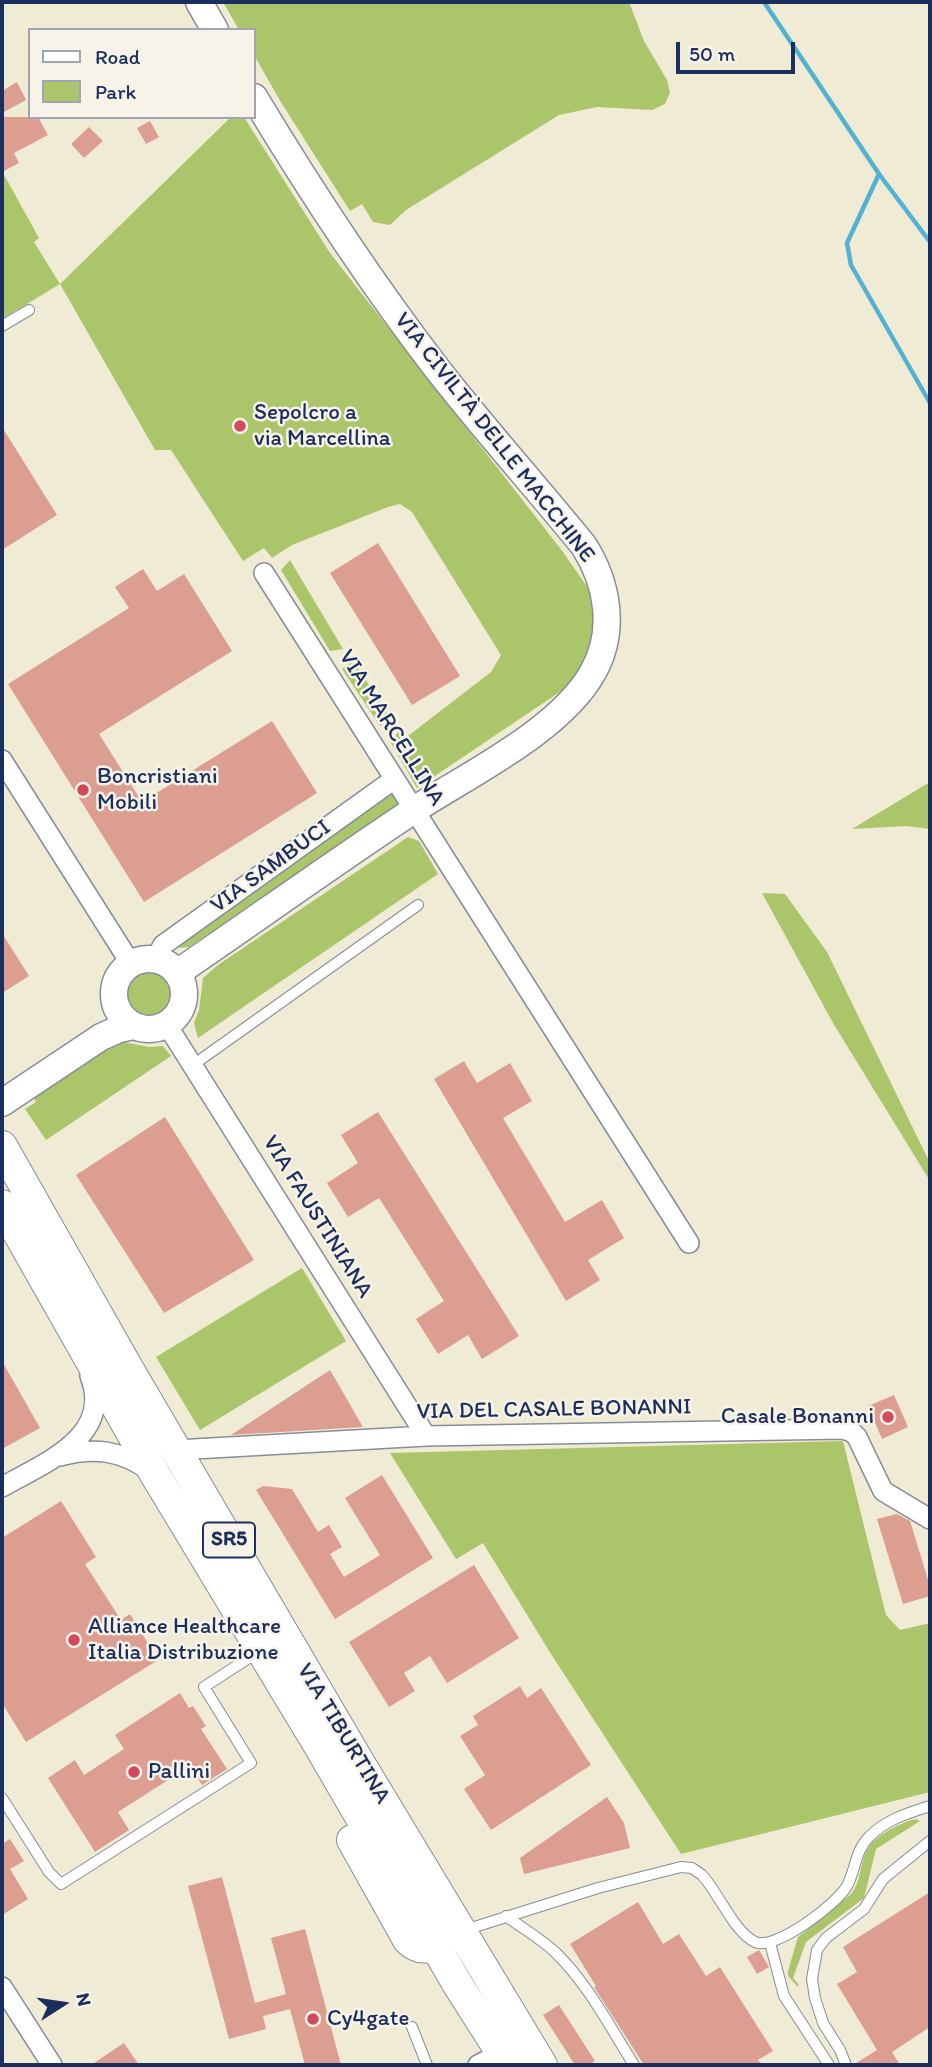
<!DOCTYPE html>
<html>
<head>
<meta charset="utf-8">
<style>
  body { margin:0 }
  #map { position:relative; width:932px; height:2067px; overflow:hidden; background:#f0ebd5; font-family:Itim,sans-serif }
  canvas { display:block }
  .frame { position:absolute; inset:0; border:4px solid #1b2f5e; pointer-events:none }
  .legend { position:absolute; left:28px; top:28px; width:228px; height:91px; box-sizing:border-box; background:#f7f3e8; border:2px solid #9fa5b1; margin:0; padding:9px 12px; list-style:none; font-size:21px; color:#1b2f5e }
  .legend li { display:flex; align-items:center; gap:14px; height:35px }
  .legend b { width:35px; border:2px solid #9fa5b1 }
  .north { position:absolute; left:28px; top:1969px; width:70px; height:70px; -webkit-text-stroke:5px #f7f3e8; paint-order:stroke; rotate:78deg; font-size:19px; font-weight:700; line-height:28px; text-align:center; color:#1b2f5e }
  .north::after { content:''; display:block; margin:auto; width:24px; height:32px; background:#1b2f5e; clip-path:polygon(50% 0,100% 100%,50% 72%,0 100%) }
  .scale { position:absolute; left:676px; top:42px; width:119px; height:32px; box-sizing:border-box; border:4px solid #1b2f5e; border-top:0; padding-left:9px; font-size:21px; line-height:24px; white-space:nowrap; color:#1b2f5e; -webkit-text-stroke:5px #f7f3e8; paint-order:stroke }
</style>
</head>
<body>
<div id="map">
<canvas width="932" height="2067"></canvas>
<div class="frame"></div>
<ul class="legend">
<li><b style="height:9px;background:#fff"></b>Road</li>
<li><b style="height:19px;background:#abc56a"></b>Park</li>
</ul>
<div class="north">N</div>
<div class="scale">50 m</div>
</div>
<script>
const context = document.querySelector('canvas').getContext('2d');
context.lineJoin = 'round';
function fill(path, color) { context.fillStyle = color; context.fill(path, 'evenodd'); }
function strokePath(path, color, width, dash) { context.strokeStyle = color; context.lineWidth = width; context.lineCap = dash ? 'butt' : 'round'; context.setLineDash(dash || []); context.stroke(path); }
function drawText(font, color, halo, rows, align = 'center') {
  context.font = font + ' Itim,sans-serif'; context.lineWidth = 5; context.setLineDash([]); context.textBaseline = 'middle'; context.strokeStyle = halo; context.fillStyle = color; for (const [text, x, y, turn = 0] of rows) {
    context.save(); context.translate(x, y); context.rotate((+turn || 0) * Math.PI / 180); context.textAlign = isNaN(turn) ? turn : align; if (halo) context.strokeText(text, 0, 0); context.fillText(text, 0, 0); context.restore();
  }
}
fill(new Path2D(`
  M223,2H629L644,41L667,80L670,93L665,104L652,110L597,107L559,115L406,210L390,225L373,222L362,204L350,211L282,104L254,55V30H239Z
  M231,117H244L330,253L563,552L588,588L595,622L591,650L573,683L417,788L391,743L398,732L402,737L408,736L491,672L501,655L412,512L400,504L388,507L292,545L272,558L264,548L243,561L171,450H155L60,284L2,319V171L39,238L34,242L60,284Z
  M290,560L343,649L330,651L281,570Z
  M353,660L392,721L380,726L342,669Z
  M930,782V829L907,826L852,829Z
  M394,791L399,802L391,811L189,947L178,948L229,906Z
  M408,837L419,841L438,874L198,1038L194,1023L199,1010L203,978L218,965Z
  M762,893L785,894L827,952L930,1163V1181L833,1023Z
  M128 994a21 21 0 1 1 42 0a21 21 0 1 1-42 0Z
  M114,1040L149,1047L163,1046L171,1056L46,1140L25,1109L36,1102L33,1096Z
  M302,1268L346,1341L200,1430L156,1357Z
  M843,1441L886,1615L900,1630L930,1623V1792L681,1854L551,1654L483,1543L456,1559L390,1453Z
  M916,1819L920,1821L876,1849L864,1898L806,1942L793,1978L799,1985L797,1986L788,1976V1971L798,1937L852,1893C862,1879 860,1859 869,1847C878,1834 902,1822 916,1819Z`), '#abc56a');
strokePath(new Path2D(`
  M764,2L879,174L930,242
  M879,174L847,243L851,265L930,403`), '#53b1d1', 4.5);
fill(new Path2D(`
  M17,82L26,100L2,113V91Z
  M2,117H38L48,135L14,153L19,163L2,172Z
  M150,121L159,137L146,144L137,128Z
  M89,127L103,141L84,158L71,144Z
  M2,427L57,515L2,550Z
  M378,543L460,676L412,705L330,573Z
  M143,569L157,591L184,574L232,651L99,734L142,802L272,721L317,793L144,902L8,684L129,608L115,587Z
  M2,933L29,976L2,993Z
  M464,1061L477,1083L510,1063L532,1101L503,1118L565,1222L602,1200L624,1238L588,1260L600,1280L566,1301L434,1079Z
  M378,1112L519,1336L482,1359L468,1335L438,1354L416,1319L444,1301L379,1198L348,1217L327,1183L358,1163L341,1135Z
  M165,1117L254,1260L164,1313L76,1175Z
  M2,1361L40,1428L2,1449Z
  M330,1370L363,1427L231,1435Z
  M894,1395L908,1427L882,1439L868,1406Z
  M382,1475L433,1558L335,1619L256,1490L263,1486L292,1489L318,1532L329,1525L342,1547L330,1554L344,1577L380,1555L345,1498Z
  M61,1501L96,1557L85,1564L121,1620L130,1614L158,1660L26,1742L2,1703V1538Z
  M897,1514L910,1521L930,1586V1596L903,1604L877,1519Z
  M474,1565L519,1638L447,1683L430,1656L404,1673L415,1691L389,1707L349,1642Z
  M520,1686L527,1698L541,1688L591,1765L491,1830L464,1789L485,1775L460,1736L478,1725L473,1716Z
  M180,1693L189,1708L193,1706L206,1726L201,1729L227,1769L202,1785L190,1766L118,1812L129,1830L95,1852L48,1778L75,1760L84,1775L124,1749L115,1735Z
  M607,1797L624,1823L630,1848L524,1874L520,1858Z
  M10,1839L24,1861L10,1869L28,1899L2,1915V1844Z
  M222,1877L255,2003L286,1994L271,1938L305,1929L341,2065H305L290,2009L263,2016L266,2029L229,2039L188,1886Z
  M930,1892V2027L892,2052L900,2065H853L877,2050L837,1984L857,1972L843,1947Z
  M638,1902L663,1944L679,1934L706,1976L720,1967L773,2051L758,2060L762,2065H644L594,1987L596,1986L570,1944Z
  M759,1950L769,1967L757,1974L747,1957Z
  M559,2005L595,2061L588,2065H575L543,2015Z
  M124,2043L139,2065H91Z`), '#db9e91');
const lane = new Path2D(`
  M2,326L29,310
  M193,1065L418,905
  M2,1798L49,1872L61,1884L251,1763L204,1687L258,1652
  M506,1916C522,1928 540,1938 555,1952C588,1984 610,2027 634,2065
  M465,1930L598,1888L681,1867L692,1868L702,1875C718,1892 734,1932 755,1942C775,1951 837,1904 847,1886C856,1869 855,1851 869,1837C885,1820 908,1813 930,1806
  M770,1943L784,1996L829,2065
  M412,2027L427,2065
  M846,2065L840,2050L823,2023L815,1998L812,1979L817,1950L826,1938L864,1909L883,1879L930,1841`);
const street = new Path2D(`
  M264,573L689,1243
  M2,760L131,964
  M155,960L163,945L393,780
  M167,1025L426,1436
  M176,1450L426,1436L843,1429L852,1432L857,1437L883,1491L930,1519
  M60,1456C94,1447 121,1450 150,1471
  M2,1487C44,1463 114,1437 90,1376
  M2,1987L52,2065
  M478,2065L500,2053`);
const secondary = new Path2D(`
  M199,2L215,30
  M114 994a35 35 0 1 1 70 0a35 35 0 1 1-70 0Z
  M177,973C256,919 334,863 414,810C469,774 561,730 593,672C616,631 608,584 584,546C536,487 485,430 438,370C371,283 310,190 254,97
  M2,1103L101,1037L119,1029L134,1026`);
const primary = new Path2D(`
  M2,1146L129,1370L358,1760L542,2065
  M2,1205L156,1476L319,1746L458,1985L509,2065
  M352,1840L408,1940C421,1953 431,1947 446,1939`);
strokePath(lane, '#868d9a', 12);
strokePath(street, '#868d9a', 22);
strokePath(secondary, '#868d9a', 29);
strokePath(primary, '#868d9a', 32);
strokePath(lane, '#fff', 10);
strokePath(street, '#fff', 19);
strokePath(secondary, '#fff', 26);
strokePath(primary, '#fff', 30);
for (const [x, y, r, color] of [
  [240,426,7,"#d1495b"],
  [83,790,7,"#d1495b"],
  [888,1417,7,"#d1495b"],
  [74,1640,7,"#d1495b"],
  [134,1772,7,"#d1495b"],
  [313,2019,7,"#d1495b"]
]) { const dot = new Path2D(); dot.arc(x, y, r, 0, 2 * Math.PI); context.fillStyle = color; context.fill(dot); strokePath(dot, '#f7f3e8', 2.5); }
for (const [x, y, w] of [
  [229,1540,52]
]) { const box = new Path2D(); box.roundRect(x - w / 2, y - 17.5, w, 35, 5); context.fillStyle = '#f7f3e8'; context.fill(box); strokePath(box, '#1b2f5e', 2); }
drawText('bold 21px', '#1b2f5e', null, [
  ["SR5",229,1540]
]);
drawText('23px', '#1b2f5e', '#f7f3e8', [
  ["Sepolcro a",254,413],
  ["via Marcellina",254,439],
  ["Boncristiani",97,777],
  ["Mobili",97,803],
  ["Casale Bonanni",874,1417,"right"],
  ["Alliance Healthcare",88,1627],
  ["Italia Distribuzione",88,1653],
  ["Pallini",148,1772],
  ["Cy4gate",327,2019]
], 'left');
drawText('23px', '#1b2f5e', '#f7f3e8', [
  ["VIA CIVILTÀ DELLE MACCHINE",494,438,52],
  ["VIA MARCELLINA",391,728,58],
  ["VIA SAMBUCI",271,867,-36],
  ["VIA FAUSTINIANA",317,1217,58],
  ["VIA DEL CASALE BONANNI",554,1410,-1],
  ["VIA TIBURTINA",343,1734,59]
]);
</script>
</body>
</html>
